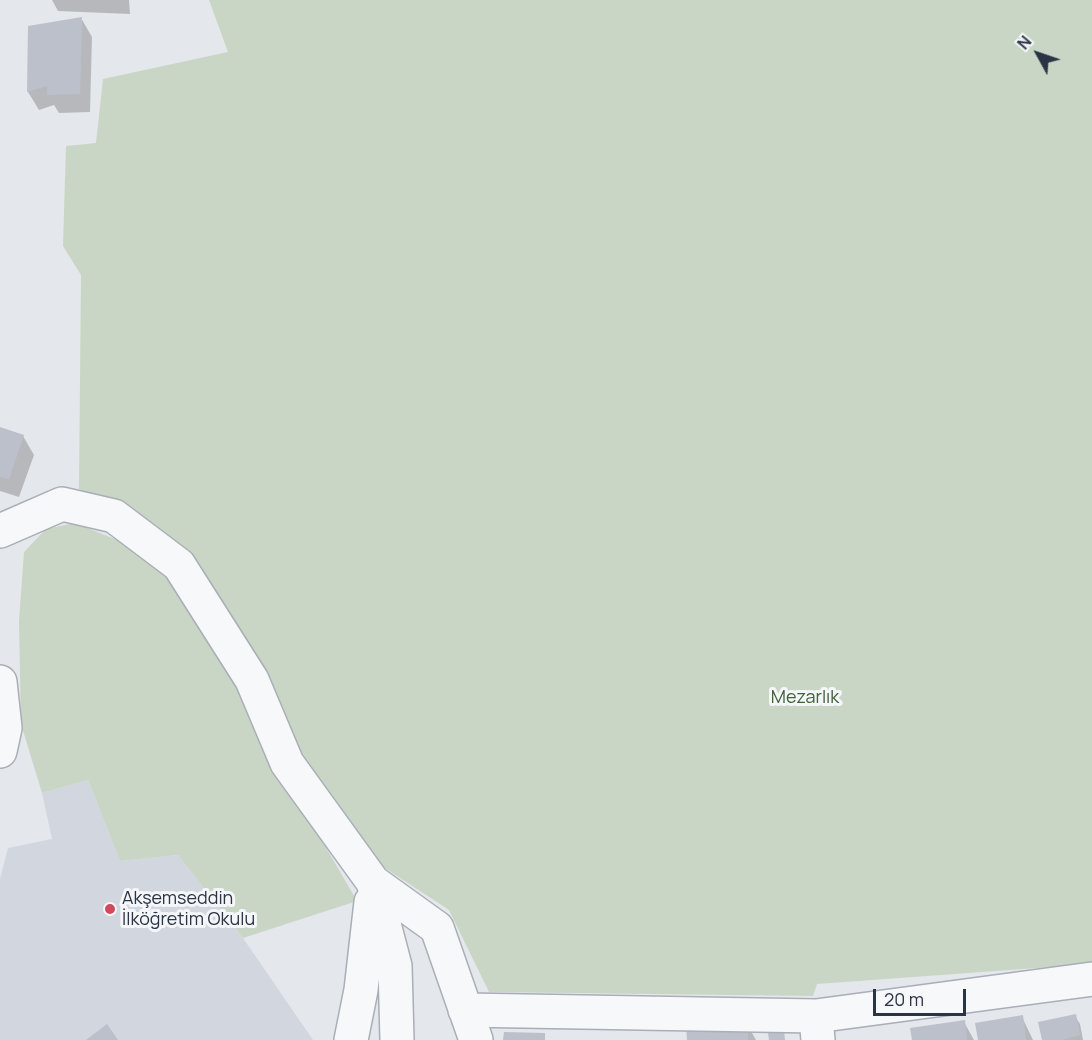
<!DOCTYPE html>
<html>
<head>
<meta charset="utf-8">
<style>
  body { margin:0 }
  #map { position:relative; width:1092px; height:1040px; overflow:hidden; background:#e4e7ec; font-family:Manrope,sans-serif }
  canvas { display:block }
  .north { position:absolute; left:1008px; top:24px; width:60px; height:60px; -webkit-text-stroke:4px #f4f6f9; paint-order:stroke; rotate:310deg; font-size:16px; font-weight:700; line-height:24px; text-align:center; color:#2b3445 }
  .north::after { content:''; display:block; margin:auto; width:21px; height:27px; background:#2b3445; clip-path:polygon(50% 0,100% 100%,50% 72%,0 100%) }
  .scale { position:absolute; left:873px; top:989px; width:93px; height:27px; box-sizing:border-box; border:3px solid #2b3445; border-top:0; padding-left:8px; font-size:18px; line-height:21px; white-space:nowrap; color:#2b3445; -webkit-text-stroke:4px #f4f6f9; paint-order:stroke }
</style>
</head>
<body>
<div id="map">
<canvas width="1092" height="1040"></canvas>
<div class="north">N</div>
<div class="scale">20 m</div>
</div>
<script>
const context = document.querySelector('canvas').getContext('2d');
context.lineJoin = 'round';
function fill(path, color) { context.fillStyle = color; context.fill(path, 'evenodd'); }
function strokePath(path, color, width, dash) { context.strokeStyle = color; context.lineWidth = width; context.lineCap = dash ? 'butt' : 'round'; context.setLineDash(dash || []); context.stroke(path); }
function drawText(font, color, halo, rows, align = 'center') {
  context.font = font + ' Manrope,sans-serif'; context.lineWidth = 6; context.setLineDash([]); context.textBaseline = 'middle'; context.strokeStyle = halo; context.fillStyle = color; for (const [text, x, y, turn = 0] of rows) {
    context.save(); context.translate(x, y); context.rotate((+turn || 0) * Math.PI / 180); context.textAlign = isNaN(turn) ? turn : align; if (halo) context.strokeText(text, 0, 0); context.fillText(text, 0, 0); context.restore();
  }
}
fill(new Path2D(`
  M88,780L120,861L178,855L243,938L313,1040H0V879L8,848L52,839L42,793Z`), '#d2d6de');
fill(new Path2D(`
  M209,0H1092V964L817,984L813,996L489,992L449,910L365,855L134,513L79,489L81,275L63,246L66,146L96,143L103,79L228,52Z
  M75,523L132,546L177,583L229,667L281,770L357,901L243,938L178,855L120,861L88,780L42,793L21,724L19,621L24,552L46,529Z`), '#c9d6c5');
fill(new Path2D(`
  M52,0H129L130,14L58,11Z
  M81,18L92,37L90,112L59,113L54,105L39,110L28,92L29,27Z
  M0,429L23,436L34,455L19,497L0,491Z
  M1075,1016L1080,1024L1083,1040H1043Z
  M1022,1017L1033,1040H980Z
  M964,1022L974,1040H914Z
  M747,1024L756,1040H688Z`), '#0003');
fill(new Path2D(`
  M82,17L80,94L47,95V86L27,92L28,26Z
  M0,427L24,435L9,479L0,477Z
  M1076,1014L1080,1035L1061,1040H1042L1038,1022Z
  M1023,1015L1026,1040H978L975,1023Z
  M965,1020L967,1040H912L910,1028Z
  M686,1023H748V1040H687Z
  M107,1024L118,1040H86Z
  M784,1030L785,1040H769L768,1033Z
  M504,1032L545,1033V1040H503Z`), '#bbc0ca');
const street = new Path2D(`
  M0,531L62,504L114,516L179,565L252,680L287,763L373,882L437,928L476,1040
  M0,682L5,728L0,751
  M373,882L395,966L397,1040
  M465,1010L816,1016
  M351,1040L361,990L371,902
  M818,1040L816,1016L1092,979`);
strokePath(street, '#a9aeb7', 36);
strokePath(street, '#f7f8fa', 33);
for (const [x, y, r, color] of [
  [110,909,6,"#d1495b"]
]) { const dot = new Path2D(); dot.arc(x, y, r, 0, 2 * Math.PI); context.fillStyle = color; context.fill(dot); strokePath(dot, '#f4f6f9', 2); }
drawText('18px', '#3f6138', '#f4f6f9', [
  ["Mezarlık",805,698]
]);
drawText('18px', '#2b3445', '#f4f6f9', [
  ["Akşemseddin",122,899],
  ["İlköğretim Okulu",122,920]
], 'left');
</script>
</body>
</html>
